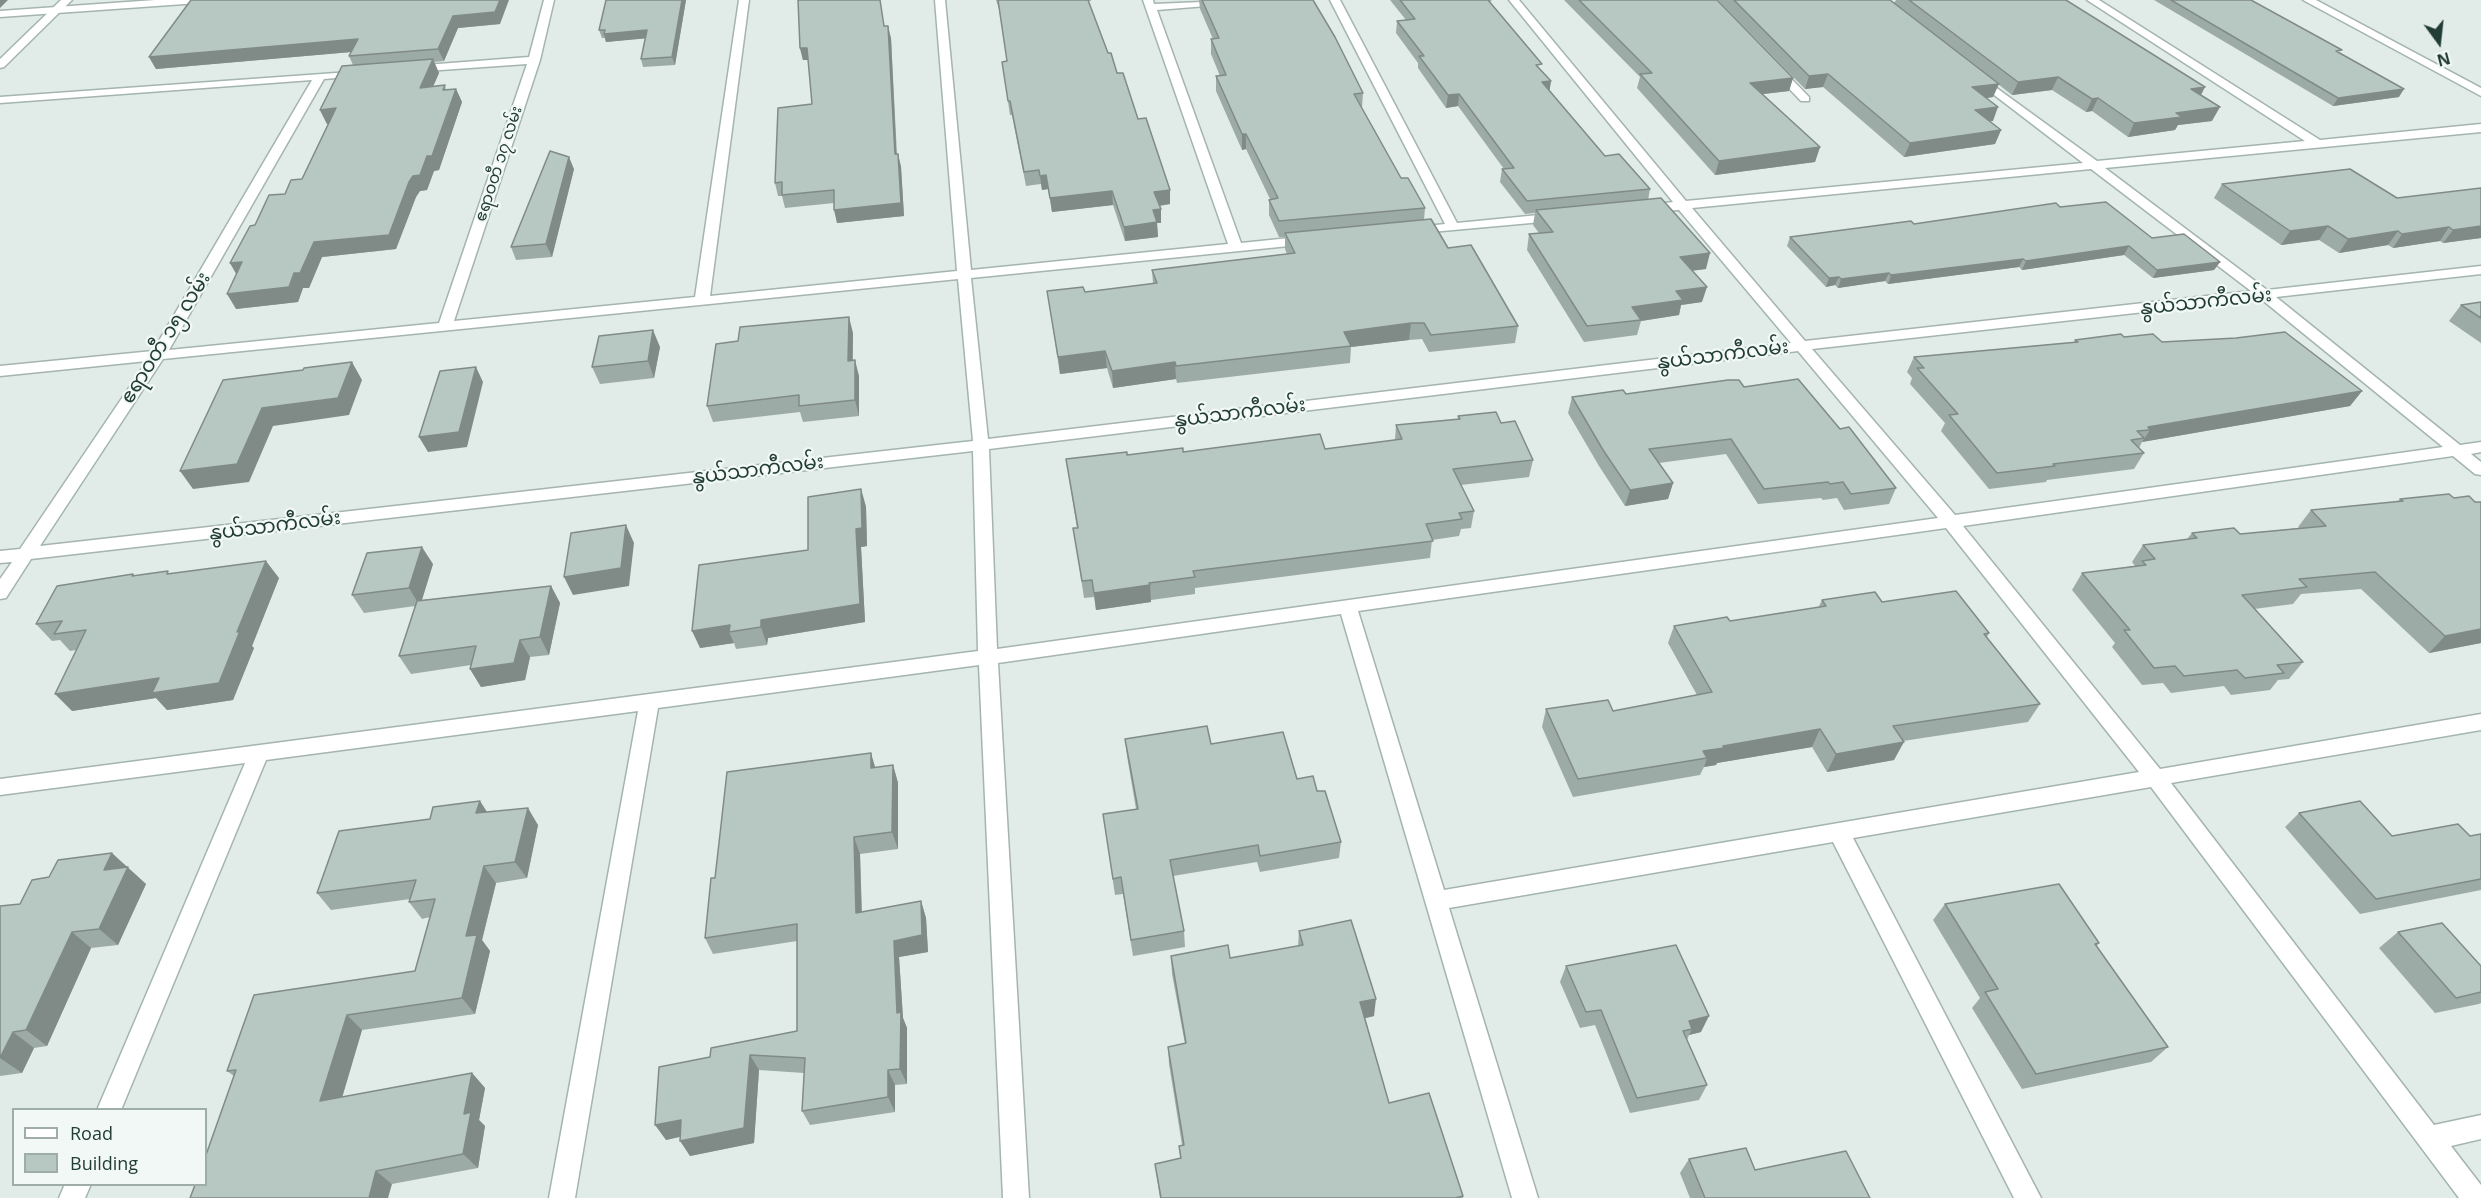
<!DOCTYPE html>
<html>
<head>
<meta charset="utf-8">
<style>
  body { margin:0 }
  #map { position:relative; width:2481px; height:1198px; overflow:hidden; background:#e1ece8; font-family:"Open Sans",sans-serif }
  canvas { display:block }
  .legend { position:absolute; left:12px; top:1108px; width:195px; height:78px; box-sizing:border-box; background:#f2f8f5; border:2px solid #9eada9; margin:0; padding:8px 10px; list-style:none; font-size:18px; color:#213d36 }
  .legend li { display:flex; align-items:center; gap:12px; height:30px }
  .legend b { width:30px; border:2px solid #9eada9 }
  .north { position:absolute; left:2409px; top:12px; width:60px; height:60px; -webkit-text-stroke:4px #f2f8f5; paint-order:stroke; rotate:165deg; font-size:16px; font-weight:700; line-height:24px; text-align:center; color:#213d36 }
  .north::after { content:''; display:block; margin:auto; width:21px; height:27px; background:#213d36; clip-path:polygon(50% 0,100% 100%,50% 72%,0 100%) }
</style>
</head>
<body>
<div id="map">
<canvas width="2481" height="1198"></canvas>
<ul class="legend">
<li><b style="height:8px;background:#fff"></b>Road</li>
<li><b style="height:16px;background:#b7c7c1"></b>Building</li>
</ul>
<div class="north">N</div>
</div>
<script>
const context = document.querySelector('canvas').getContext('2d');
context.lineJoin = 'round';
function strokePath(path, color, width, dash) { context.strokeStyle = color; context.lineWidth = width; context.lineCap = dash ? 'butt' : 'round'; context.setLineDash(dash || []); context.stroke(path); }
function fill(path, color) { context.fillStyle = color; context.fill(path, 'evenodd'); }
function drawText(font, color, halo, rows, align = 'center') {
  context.font = font + ' "Open Sans","Noto Sans Myanmar",sans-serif'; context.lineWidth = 4.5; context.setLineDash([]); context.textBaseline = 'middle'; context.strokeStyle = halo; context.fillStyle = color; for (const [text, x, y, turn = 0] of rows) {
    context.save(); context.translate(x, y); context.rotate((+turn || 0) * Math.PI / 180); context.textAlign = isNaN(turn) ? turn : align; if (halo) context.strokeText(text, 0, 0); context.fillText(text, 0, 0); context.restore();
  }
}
const minor = new Path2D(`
  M61,0H72L4,67L0,68V59Z
  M544,0H554L540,60L454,321L695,297L739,0H749L710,296L957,271L935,0H945L971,270L1228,244L1143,0H1153L1154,4L1249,0L1244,3L1157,10L1241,243L1309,236L1316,240L1309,244L971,278L988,439L1791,343L1679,210L1639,212L1637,209L1639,206L1673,202L1509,0H1519L1686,201L2083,163L1972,78L1970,76L1976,73L2097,161L2305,141L2087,0H2099L2320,140L2481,124V132L2105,168L2267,290L2481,266V274L2276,297L2460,445L2481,442V452L2471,454L2481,462V475L2475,474L2453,456L1963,526L2160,769L2481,714V730L2171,783L2434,1125L2481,1115V1139L2451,1146L2481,1185V1198H2459L2151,787L1853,838L2041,1198H2014L1833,842L1449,908L1538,1198H1512L1341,614L998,663L1029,1198H1003L979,665L658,708L575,1198H549L638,711L266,760L121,1110H97L245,763L0,795V779L978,651L973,451L31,559L6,598L0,599V579L12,562L0,563V551L20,549L147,361L0,376V366L153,351L312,80L0,103V97L364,71V75L360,76L324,79L169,350L439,323L527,64L412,72L406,69L412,66L529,57ZM2091,169L2251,291L1805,341L1692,208ZM958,279L973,441L40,546L163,359ZM2261,299L2443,447L1955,515L1812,349ZM1798,351L1938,518L997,649L989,449ZM1946,528L2139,772L1444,890L1358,611Z
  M1330,0H1340L1457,223L1559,213L1564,214L1566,217L1564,220L1409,234L1407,231L1409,228L1445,224Z
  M2303,0H2316L2481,88V96Z
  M1775,65L1779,66L1809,97V101H1801L1771,70V66Z
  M65,1184H91L85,1198H59Z`);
const tertiary = new Path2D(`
  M155,0H204L199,3L0,17V11Z`);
strokePath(minor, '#a4b4af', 3);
strokePath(tertiary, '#a4b4af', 3);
fill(minor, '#fff');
fill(tertiary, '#fff');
fill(new Path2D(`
  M191,0L500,24L458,28L444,61L434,62L439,73L433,87L445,85L446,90L456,89L462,102L439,170L434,171L427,190L420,191L416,197L396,249L322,257L309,288H303L298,302L236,309V274L230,263L255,225L285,194L302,179L328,124H327L320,110L353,65L349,56L351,52L156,69L149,57Z
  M606,0H686L675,65L643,67L641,59L645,38L606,42L605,38H602L599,30Z
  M996,0H1091V1H1088L1108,53L1170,190V204L1160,206L1161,223H1157L1158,237L1125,241L1113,205L1052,212L1048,189L1042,190L1041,184L1026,186L1012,115H1010L1002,62L1007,61L999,9Z
  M1199,0H1313L1363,93L1362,108L1401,178L1425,208L1424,220L1518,326L1515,343L1429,352L1422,339L1409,340L1351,347L1350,363L1177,383L1176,379L1113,388L1107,368L1060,374L1047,291L1085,292L1153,284L1152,270L1287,254L1285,249V237H1279L1269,215V200L1270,199L1246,149L1242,150L1216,91V76H1220L1211,54V39H1213L1200,9Z
  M1390,0H1492L1490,2L1541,70L1551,81L1549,91L1605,156L1650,189L1648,200L1706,269L1692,270L1702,302L1681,305L1679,315L1641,321L1637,335L1584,342L1527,250L1529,234L1539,233L1533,225L1535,213L1525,214L1500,182L1502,169H1504L1458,106L1446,108L1418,68V63L1396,33L1397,21L1406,20Z
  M1564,0H1717L1793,78L1789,91L1763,94L1820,147L1815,162L1715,175L1637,88L1640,77Z
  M1718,0H1890L1894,3L1896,0H2066L2201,95L2212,121L2178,125L2175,130L2128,137L2092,111L2086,112L2052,90L2012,95L1998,84L1993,97L1986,98L1993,121H1990L2001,130L1995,144L1904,157L1823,87L1805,89Z
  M2154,0H2251L2340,54L2399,97L2333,106Z
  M884,26L891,38L897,154H898L901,167L904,216L837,223L834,203L785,208L782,196H778L775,183L812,104L808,60H803L800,48Z
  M574,169L552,257L516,260L511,247Z
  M2222,184L2397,198L2481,188V238L2443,243L2440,241L2393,248L2388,245L2339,253L2319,240L2281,245L2214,198Z
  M1914,224L2152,238L2220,262L2214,270L2153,278L2124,255L2022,270L2019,267L1888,284L1885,281L1838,288L1835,285L1826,287L1787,246L1790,237Z
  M2481,302V343L2449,321L2461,305Z
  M853,333V360L859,376V416L803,422L800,412L713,422L707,406Z
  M2124,337L2162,342L2362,391L2350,406L2142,442L2139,448L2144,453L2134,469L2047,480L2046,482L1989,489L1941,431L1945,423L1910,384L1912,378L1907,372L1914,357L2074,342L2075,340Z
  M660,347L654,378L600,384L592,367Z
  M1744,387L1840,429L1896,488L1889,504L1844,510L1837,498L1823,500L1821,498L1758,504L1726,454L1659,463L1673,483L1668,499L1625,506L1599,466L1568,413L1572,397Z
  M1458,416L1501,423L1533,460L1529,477L1461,485L1474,511L1471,528L1461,529L1459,536L1432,540L1430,558L1195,588V594L1151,600V602L1096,610L1094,597L1084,598L1076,545L1073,528H1077L1066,459L1183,452L1325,449L1395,440L1396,425L1458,419Z
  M861,489L866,507L867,546L861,547L865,622L768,638L767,645L736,649L734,643L700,648L808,550Z
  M2454,498L2475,502H2481V643L2429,653L2361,589L2301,594L2293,604L2254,609L2303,662L2289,679L2278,680L2270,690L2231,695L2224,686L2171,693L2163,683L2142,685L2112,647L2115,643L2072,590L2082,573L2135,566L2132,562L2143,545L2187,539L2192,533L2240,534L2299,528L2298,527L2311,510L2397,502L2400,499Z
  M433,564L422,600L551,586L560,603L549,655L530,657L525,680L481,687L470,669L471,665L411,674L399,656L415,606L364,613L352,595Z
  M133,574L135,576L170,574L279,578L252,646L254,648L233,700L167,710L156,698L72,711L76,650L70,651L60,640L52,641L36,624Z
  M1822,600L1882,602L1989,633L1987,637L2040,704L2028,722L1903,741L1894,760L1827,772L1812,747L1717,763L1716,765L1704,767L1700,775L1573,797L1542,727L1546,709L1613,711L1697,695L1668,643L1674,626L1730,621L1818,608Z
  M1125,739L1211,744L1297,779L1317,791L1341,842L1339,858L1260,872L1257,862L1173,876L1184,931L1185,947L1133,956L1123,894L1115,895L1103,814L1136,809L1127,756Z
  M893,765L898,783V849L860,854L862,912L921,901L926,918L928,952L899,957L903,1018L907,1028V1084L895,1085V1112L810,1125L802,1111L804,1073L759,1070L754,1143L690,1156L680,1137L666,1140L710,1057L797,1031V941L713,954L705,938L875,768Z
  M487,812L538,825L527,878L496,883L482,940L490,951L475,1014L362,1030L342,1097L472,1073L485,1088L479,1120L485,1126L478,1168L392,1184L234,1076L227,1071L415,971L430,917L422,919L409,902L410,899L331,910L317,893Z
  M2299,813L2392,836H2470L2481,834V890L2360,914L2285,827Z
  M127,867L146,884L118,945L91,948L47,1046L34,1048L22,1073L0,1076V906L20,904L49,877Z
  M1945,904L2099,943L2096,947L2168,1047L2151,1062L2022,1089L1972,1008L1980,998L1933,920Z
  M1299,931L1374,1016L1365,1018L1389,1103L1463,1196V1198H1160L1155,1164L1180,1158L1179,1146L1182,1145L1169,1064L1168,1047L1185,1044L1172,974L1171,956L1230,958L1298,946Z
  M2398,932L2481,966V1003L2479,1004L2435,1013L2379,948Z
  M1566,966L1701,1032L1689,1035L1687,1040L1707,1085L1699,1100L1630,1113L1595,1025L1580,1028L1560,982Z
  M1689,1159L1755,1170L1870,1198H1690L1680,1173Z`), '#9daba6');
fill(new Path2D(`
  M0,0H8L0,8Z
  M500,0H509L500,24L458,28L444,61L438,49L453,16Z
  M682,0H686L675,65L672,57Z
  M888,26L891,38L897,167L895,154Z
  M647,30L650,38L606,42L604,34Z
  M358,39L363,51L156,69L149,57Z
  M800,48H807L810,60H803Z
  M433,59L439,73L426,102L420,88Z
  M1828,74L1823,87L1805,89L1809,76Z
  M2058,77L2052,90L2012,95L2018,82Z
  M1793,78L1789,91L1746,96L1750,83Z
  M1551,81L1549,94L1542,82Z
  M1999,84L1993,97L1966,101L1972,87Z
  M2205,87L2198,101L2191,89Z
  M456,89L462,102L439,170L434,171L427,190L420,191L416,197L396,249L322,257L309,288H303L298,302L236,309L227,294L294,273L314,242L409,182L427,156Z
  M2404,89L2399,97L2333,106L2338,98Z
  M1459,94L1458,106L1446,108L1448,95Z
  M2098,98L2092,111L2086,112L2092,99Z
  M1998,107L1993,121L1969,124L1975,110Z
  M2220,107L2212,121L2178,125L2175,130L2128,137L2134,123L2176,113Z
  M336,108L343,122L327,124L320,110Z
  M2001,130L1995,144L1904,157L1910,143Z
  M1242,134H1246V149L1242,150Z
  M1820,147L1815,162L1715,175L1719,161Z
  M898,154L901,167L904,216L837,223L834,210Z
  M569,157L574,169L552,257L546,244Z
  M1046,175L1048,189L1042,190L1040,176Z
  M1170,190V204L1155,206L1154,192Z
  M1112,191L1113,205L1052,212L1050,198Z
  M1161,209V223H1157L1158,237L1125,241L1124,227L1153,210Z
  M2328,226L2319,240L2281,245L2290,231Z
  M2481,226V238L2443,243L2453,230Z
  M2449,227L2440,241L2393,248L2402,234Z
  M2398,231L2388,245L2339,253L2348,239Z
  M2129,246L2124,255L2022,270L2026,261Z
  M1710,253L1706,269L1676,273L1680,257Z
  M2023,259L2019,267L1888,284L1891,275Z
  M242,262L239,278L230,263Z
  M2220,262L2214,270L2153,278L2157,270Z
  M1889,273L1885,281L1838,288L1841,279Z
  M1839,277L1835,285L1826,287L1829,278Z
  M1707,287L1702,302L1681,305L1679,315L1641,321V320L1632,307L1676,291Z
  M849,317L853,333L852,377L848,361Z
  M1411,323L1409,340L1351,347L1344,332Z
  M653,330L660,347L654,378L648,361Z
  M1105,351L1107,368L1060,374L1058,357Z
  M855,360L859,376V416L855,400Z
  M352,362L362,380L349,415L273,426L249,482L193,489L180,471L262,408Z
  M1175,362L1176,379L1113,388L1112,371Z
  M476,367L483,382L467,447L428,452L419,437Z
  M2362,391L2350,406L2142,442L2150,430L2148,427Z
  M1673,483L1668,499L1625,506L1630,490Z
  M861,489L866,507L867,546L861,547L865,622L768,638L767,645L761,627V620L856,529Z
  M626,525L634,543L629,586L573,595L564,577Z
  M422,547L433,564L420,606L409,588Z
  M266,561L279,578L252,646L254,648L233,700L167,710L156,698L72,711L55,694L237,632Z
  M1150,585L1151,602L1096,610L1094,593Z
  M551,586L560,603L549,655L540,637Z
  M730,625L729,632L734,643L700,648L692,631Z
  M2481,629V643L2429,653L2445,636Z
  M520,640L530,657L525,680L481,687L470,669Z
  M1820,729L1812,747L1717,763L1716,765L1704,767L1707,758L1703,751L1723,746Z
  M1904,742L1894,760L1827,772L1836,754Z
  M871,753L876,770L871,768Z
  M893,765L898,783V849L892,832Z
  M480,801L491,818L476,813Z
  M528,808L538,825L527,878L515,862Z
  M854,837L860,854L862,930L856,913Z
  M112,853L146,884L118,945L99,929L104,870Z
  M484,866L496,883L482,940L490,951L475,1014L462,998L466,936Z
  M921,901L926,918L928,952L899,957L903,1018L907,1028V1084L900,1069L894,941Z
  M72,932L91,948L47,1046L26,1030Z
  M1376,999L1374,1016L1358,1020L1360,1002Z
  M347,1015L362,1030L337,1115L320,1101Z
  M1709,1016L1701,1032L1689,1035L1692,1029L1689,1021Z
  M13,1032L34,1048L22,1073L0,1058Z
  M750,1055L759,1070L754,1143L690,1156L680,1141Z
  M888,1070L895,1085V1112L888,1097Z
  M472,1073L485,1088L479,1120L485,1126L478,1168L463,1154L464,1114Z
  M681,1120L691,1134L666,1140L655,1125Z
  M376,1171L392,1184L388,1198H369Z`), '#808b87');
const building = new Path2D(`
  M191,0H500L495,12L453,16L438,49L349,56L358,39L149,57Z
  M606,0H682L672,57L641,59L647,30L604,34L605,30H599Z
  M798,0H880L884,26H888L895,154H898L901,203L834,210V190L782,195V182L775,183L778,108L812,104L807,48H800Z
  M998,0H1088L1108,53H1111L1117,73H1123L1138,119L1146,118L1170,190L1154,192L1161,209L1153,210L1157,222L1124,227L1112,191L1050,198L1046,175L1040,176L1039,170L1024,172L1010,101H1008L1002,62L1007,61Z
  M1202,0H1313L1335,37L1363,93L1354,94L1401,178H1408L1425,208L1279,221L1269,200L1278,198L1246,134H1242L1216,76L1226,75L1211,39L1219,38Z
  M1400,0H1488L1542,64L1536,65L1551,81L1542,82L1605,156L1619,154L1650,189L1527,201L1502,169L1514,168L1459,94L1448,95L1419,56H1424L1397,21L1415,19Z
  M1579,0H1717L1793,78L1750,83L1820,147L1719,161L1640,74L1652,73Z
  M1734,0H1890L1999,84L1972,87L1998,107L1975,110L2001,130L1910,143L1828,74L1809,76Z
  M1909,0H2066L2205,87L2191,89L2220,107L2176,113L2182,117L2134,123L2098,98L2092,99L2058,77L2018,82Z
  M2171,0H2251L2342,50L2336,51L2404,89L2338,98Z
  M433,59L420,88L445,85L443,90L456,89L432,156H427L420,175L413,176L409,182L389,235L314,242L300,273H294L289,287L227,294L242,262L230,263L250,226L255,225L269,195L285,194L291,180L302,179L336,108L320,110L342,66Z
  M550,151L569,157L546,244L511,247Z
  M2350,169L2397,198L2481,188V226L2453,230L2449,227L2402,234L2398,231L2348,239L2328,226L2290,231L2222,184Z
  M1661,198L1710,253L1680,257L1707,287L1676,291L1683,300L1632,307L1641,320L1587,326L1529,234L1553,232L1536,210Z
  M2106,202L2152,238L2184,234L2220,262L2157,270L2129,246L2026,261L2023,259L1891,275L1889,273L1841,279L1839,277L1829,278L1790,237L1911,221L1914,224L2056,203L2060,207Z
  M1431,219L1448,248L1471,245L1518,326L1431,335L1424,323H1411L1344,332L1351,346L1176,366L1175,362L1112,371L1105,351L1058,357L1047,291L1083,287L1085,292L1157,283L1152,270L1295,253L1285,233Z
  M2481,302V318L2461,305Z
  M849,317L848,361L855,360V400L799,406V395L707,406L716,344L738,341L740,327Z
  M653,330L648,361L592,367L599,336Z
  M2285,332L2362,391L2148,427L2150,430L2137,431L2144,438L2131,440L2144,453L2053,464L2055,466L1997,473L1949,415L1958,414L1917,368H1924L1914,357L2078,342L2075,340L2121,334L2124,337L2153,334L2162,342L2236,338Z
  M352,362L338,398L262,408L237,464L180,471L223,380L303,370L304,368Z
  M476,367L459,432L419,437L440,371Z
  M1798,379L1840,429L1849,427L1896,488L1851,494L1843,482L1830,484L1828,482L1764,489L1731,439L1649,449L1673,483L1630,490L1603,450L1572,397L1623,390L1626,394L1728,380H1739L1744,387Z
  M1496,412L1501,423L1515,421L1533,460L1453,469L1474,511L1459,513L1462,519L1426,524L1433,541L1193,571L1195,577L1149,583L1150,585L1094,593L1092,580L1082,581L1073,528H1078L1066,459L1127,452V455L1183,448V452L1320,434L1325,449L1402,439L1396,425L1460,419L1458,416Z
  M861,489L862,528L856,529L860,604L761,620V627L729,632L730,625L692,631L699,565L808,550V497Z
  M2449,494L2454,498L2469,496L2475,502H2481V629L2445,636L2375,572L2299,579L2307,587L2242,595L2303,662L2277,665L2284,673L2245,678L2237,670L2184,676L2175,666L2154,668L2124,630H2130L2082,573L2146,565L2142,561L2155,559L2143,545L2197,538L2192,533L2234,528L2240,534L2326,526L2311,510L2403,501L2400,499Z
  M626,525L621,568L564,577L571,533Z
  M422,547L409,588L352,595L367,553Z
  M266,561L237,632L240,631L219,683L152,693L159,678L55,694L86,630L54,634L62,621L36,624L57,586L133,574L132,576L168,571L167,574Z
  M551,586L540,637L520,640L514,663L470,669L476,646L399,656L417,601Z
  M1956,591L1989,633L1984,634L2040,704L1893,726L1904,742L1836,754L1820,729L1723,746L1724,748L1703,751L1707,758L1578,779L1546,709L1608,700L1613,711L1712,692L1674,626L1727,617L1730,621L1826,606L1822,600L1875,592L1882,602Z
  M1207,726L1211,744L1283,732L1297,779L1313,776L1317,791H1325L1341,842L1260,856L1258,845L1170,860L1184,931L1131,940L1121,877L1113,879L1103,814L1138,809L1125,739Z
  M871,753V768L893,765L892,832L854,837L856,913L921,901L922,935L894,941L897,1013L901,1012L900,1069L888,1070V1097L802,1111L805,1058L750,1055L744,1128L680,1141L681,1120L655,1125L659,1067L710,1057L711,1048L797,1031V924L705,938L711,878H715L727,772Z
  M480,801L476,813L528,808L515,862L484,866L466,936L477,935L462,998L347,1015L320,1101L472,1073L464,1114L471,1112L463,1154L376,1171L369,1198H190L195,1185H206V1155L236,1070L227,1071L254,995L415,971L435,899L409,902L416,880L317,893L339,831L430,819L433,807Z
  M2360,801L2392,836L2458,824L2470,836L2481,834V879L2376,899L2299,813Z
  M112,853L104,870L128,867L99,929L72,932L26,1030L13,1032L0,1058V906L20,904L32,880L49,877L58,860Z
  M2059,884L2099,943L2095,944L2168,1047L2036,1074L1985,992L1998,989L1945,904Z
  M1351,920L1376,999L1360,1002L1389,1103L1429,1093L1463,1196L1455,1198H1161L1155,1164L1181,1158L1179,1146L1184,1145L1168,1047L1186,1043L1171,956L1228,945L1230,958L1303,945L1299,931Z
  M2442,923L2481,966V992L2456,998L2398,932Z
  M1676,945L1709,1016L1689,1021L1692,1029L1683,1031L1707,1085L1637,1098L1601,1010L1586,1012L1566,966Z
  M1746,1148L1755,1170L1846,1151L1870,1198H1705L1689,1159Z`);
fill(building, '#b7c7c1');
strokePath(building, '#808b87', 1.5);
drawText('16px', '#213d36', '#f2f8f5', [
  ["ဧရာဝတီ ၁၇ လမ်း",499,164,-72]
]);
drawText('20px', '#213d36', '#f2f8f5', [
  ["နွယ်သာကီလမ်း",2206,302,-6],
  ["ဧရာဝတီ ၁၅ လမ်း",166,338,-58],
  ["နွယ်သာကီလမ်း",1723,355,-7],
  ["နွယ်သာကီလမ်း",1240,413,-7],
  ["နွယ်သာကီလမ်း",758,470,-7],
  ["နွယ်သာကီလမ်း",275,526,-7]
]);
</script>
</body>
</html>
